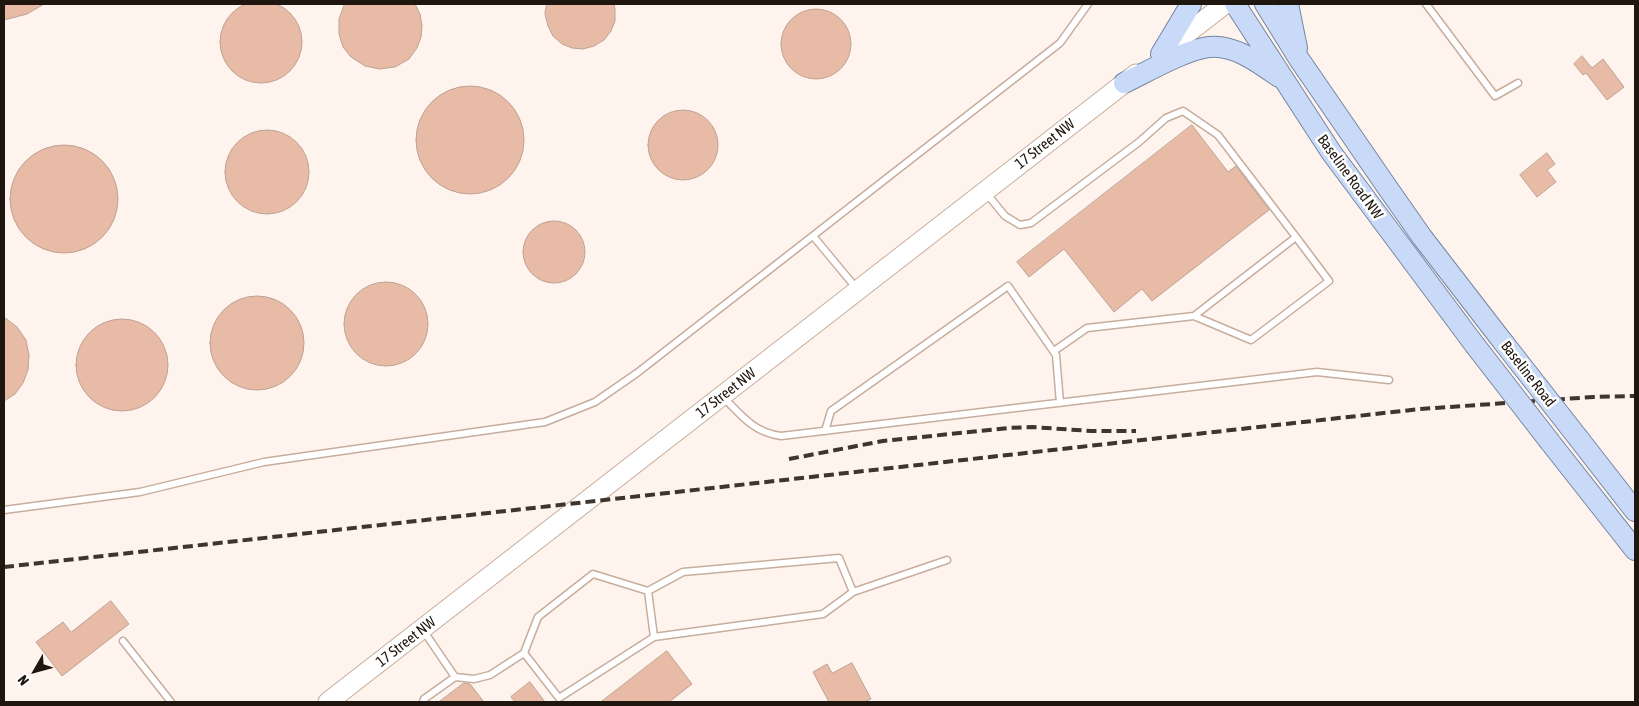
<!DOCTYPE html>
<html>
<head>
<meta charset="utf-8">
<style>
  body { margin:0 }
  #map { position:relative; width:1639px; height:706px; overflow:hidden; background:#fff4ed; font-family:"Asap Condensed",sans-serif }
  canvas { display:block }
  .frame { position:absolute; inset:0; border:5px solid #1f1610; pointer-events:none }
  .north { position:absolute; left:10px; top:646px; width:50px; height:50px; -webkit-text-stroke:4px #fff; paint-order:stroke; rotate:232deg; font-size:14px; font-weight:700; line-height:20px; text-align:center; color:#1f1610 }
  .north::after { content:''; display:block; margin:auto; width:18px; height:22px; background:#1f1610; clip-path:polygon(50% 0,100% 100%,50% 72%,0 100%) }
</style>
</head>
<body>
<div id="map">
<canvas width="1639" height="706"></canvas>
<div class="frame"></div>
<div class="north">N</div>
</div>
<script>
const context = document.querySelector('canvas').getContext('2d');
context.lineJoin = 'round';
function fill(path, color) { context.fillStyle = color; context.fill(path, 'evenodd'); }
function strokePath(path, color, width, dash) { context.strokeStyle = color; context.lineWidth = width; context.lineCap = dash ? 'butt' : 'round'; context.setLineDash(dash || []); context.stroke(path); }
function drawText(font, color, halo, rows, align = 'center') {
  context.font = font + ' "Asap Condensed",sans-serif'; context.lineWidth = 5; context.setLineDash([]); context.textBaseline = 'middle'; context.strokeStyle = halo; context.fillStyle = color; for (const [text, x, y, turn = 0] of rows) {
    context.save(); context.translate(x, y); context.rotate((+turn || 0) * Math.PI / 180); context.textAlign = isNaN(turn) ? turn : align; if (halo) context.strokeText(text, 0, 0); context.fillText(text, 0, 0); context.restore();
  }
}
const building = new Path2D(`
  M220 42a41 41 0 1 1 82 0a41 41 0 1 1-82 0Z
  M4,4H44L27,14L4,20Z
  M345,4H415L420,14L422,26L421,37L417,48L409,59L395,67L379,69L365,66L351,57L343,47L339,34V19Z
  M547,4H614L615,9V21L611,31L604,40L594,46L583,49L572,48L562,44L553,36L548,26L545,14Z
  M781 44a35 35 0 1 1 70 0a35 35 0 1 1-70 0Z
  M1582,56L1592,68L1603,59L1624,87L1607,100L1586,73L1583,75L1574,64Z
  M416 140a54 54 0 1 1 108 0a54 54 0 1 1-108 0Z
  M648 145a35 35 0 1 1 70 0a35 35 0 1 1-70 0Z
  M1192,125L1228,172L1236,166L1269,210L1152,301L1142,289L1114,312L1064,249L1029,277L1017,262Z
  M225 172a42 42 0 1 1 84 0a42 42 0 1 1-84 0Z
  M10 199a54 54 0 1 1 108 0a54 54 0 1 1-108 0Z
  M1547,153L1555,164L1547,170L1556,182L1537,197L1520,175Z
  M523 252a31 31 0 1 1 62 0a31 31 0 1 1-62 0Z
  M344 324a42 42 0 1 1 84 0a42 42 0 1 1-84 0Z
  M210 343a47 47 0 1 1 94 0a47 47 0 1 1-94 0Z
  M4,317L17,327L26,340L29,355L28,370L23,383L15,394L4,401Z
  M76 365a46 46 0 1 1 92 0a46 46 0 1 1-92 0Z
  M111,601L129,624L62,676L36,642L63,622L71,632Z
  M667,651L692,684L669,702H601Z
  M852,663L871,699L864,702H829L813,672L827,664L832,673Z
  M530,682L545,702H515L511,697Z
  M464,683L470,684L484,702H439Z`);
fill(building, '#e7bba6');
strokePath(building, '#bda194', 1);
const lane = new Path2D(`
  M1426,4L1495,96L1518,83
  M987,194L1005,216L1020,225L1031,223L1139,142L1166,118L1183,111L1218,135L1296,237L1194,316L1087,328L1054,351
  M813,236L857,289
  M1194,316L1251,340L1329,281L1296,237
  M723,397C742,416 753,432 781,436L1317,372L1389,380
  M825,431L831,411L1008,286L1056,355L1060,403
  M4,510L140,492L264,462L545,422L595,402L637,373L1060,43L1088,4
  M423,630L455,677L474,679L490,675L524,653L559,698L654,637L648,591L683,572L839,558L853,592L947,560
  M654,637L823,614L853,592
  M123,641L171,702
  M524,653L538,617L593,574L648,591
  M423,702L424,699L455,677`);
const secondary = new Path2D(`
  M1163,52L1225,4
  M328,702L1136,74`);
const primary = new Path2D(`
  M1235,4L1331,152L1474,344
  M1265,4L1299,59L1387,187L1422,237L1503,342
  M1288,4L1297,48
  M1161,54L1191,4
  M1124,83C1145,73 1187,49 1209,47C1234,44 1259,63 1279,77
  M1579,439L1635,511
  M1550,442L1635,550`);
strokePath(lane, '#c7ad9d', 9);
strokePath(secondary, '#c7ad9d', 21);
strokePath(primary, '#7586a4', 22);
strokePath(lane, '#fff', 6);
strokePath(secondary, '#fff', 19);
strokePath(primary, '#c8daf8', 20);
strokePath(new Path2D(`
  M789,459L883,441L1008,428L1032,427L1091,431H1136
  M4,567L1420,409L1593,397L1635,396`), '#3e352e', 4, [10, 5]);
const primaryBridge = new Path2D(`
  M1503,342L1579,439
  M1474,344L1550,442`);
strokePath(primaryBridge, '#7586a4', 22, []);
strokePath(primaryBridge, '#c8daf8', 20);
drawText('15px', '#1f1610', '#fff', [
  ["17 Street NW",1045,144,-38],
  ["Baseline Road NW",1350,177,54],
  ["Baseline Road",1528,374,52],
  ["17 Street NW",726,393,-38],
  ["17 Street NW",406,642,-38]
]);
</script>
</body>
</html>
